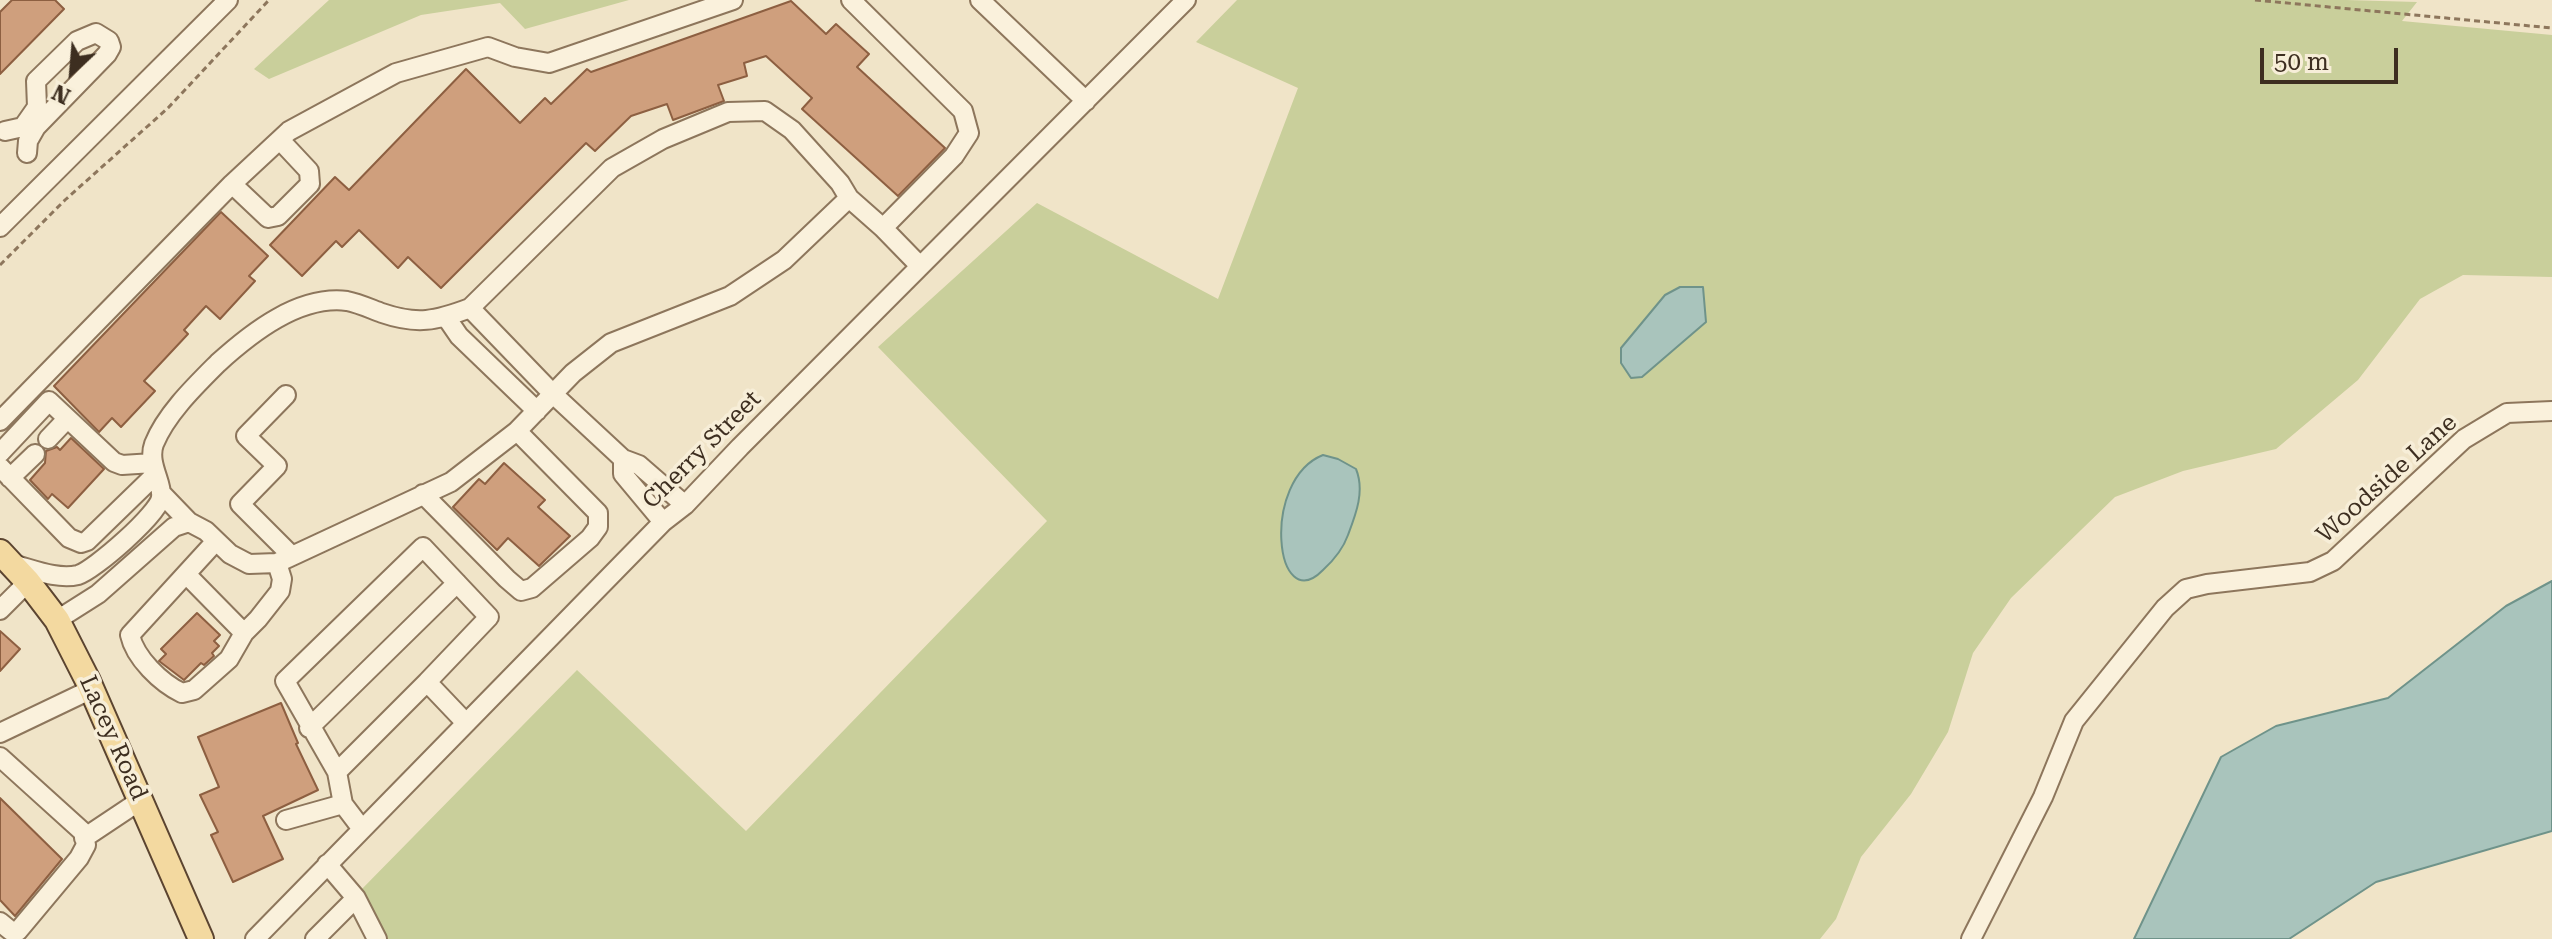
<!DOCTYPE html>
<html>
<head>
<meta charset="utf-8">
<style>
  body { margin:0 }
  #map { position:relative; width:2552px; height:939px; overflow:hidden; background:#f0e4c8; font-family:"Roboto Serif",serif }
  canvas { display:block }
  .north { position:absolute; left:32px; top:32px; width:80px; height:80px; -webkit-text-stroke:6px #f7eed8; paint-order:stroke; rotate:206deg; font-size:22px; font-weight:700; line-height:32px; text-align:center; color:#3d2e20 }
  .north::after { content:''; display:block; margin:auto; width:28px; height:36px; background:#3d2e20; clip-path:polygon(50% 0,100% 100%,50% 72%,0 100%) }
  .scale { position:absolute; left:2260px; top:48px; width:138px; height:36px; box-sizing:border-box; border:4px solid #3d2e20; border-top:0; padding-left:10px; font-size:24px; line-height:28px; white-space:nowrap; color:#3d2e20; -webkit-text-stroke:6px #f7eed8; paint-order:stroke }
</style>
</head>
<body>
<div id="map">
<canvas width="2552" height="939"></canvas>
<div class="north">N</div>
<div class="scale">50 m</div>
</div>
<script>
const context = document.querySelector('canvas').getContext('2d');
context.lineJoin = 'round';
function fill(path, color) { context.fillStyle = color; context.fill(path, 'evenodd'); }
function strokePath(path, color, width, dash) { context.strokeStyle = color; context.lineWidth = width; context.lineCap = dash ? 'butt' : 'round'; context.setLineDash(dash || []); context.stroke(path); }
function drawText(font, color, halo, rows, align = 'center') {
  context.font = font + ' "Roboto Serif",serif'; context.lineWidth = 7; context.setLineDash([]); context.textBaseline = 'middle'; context.strokeStyle = halo; context.fillStyle = color; for (const [text, x, y, turn = 0] of rows) {
    context.save(); context.translate(x, y); context.rotate((+turn || 0) * Math.PI / 180); context.textAlign = isNaN(turn) ? turn : align; if (halo) context.strokeText(text, 0, 0); context.fillText(text, 0, 0); context.restore();
  }
}
fill(new Path2D(`
  M329,0H629L525,29L500,3L421,15L269,79L254,69Z
  M1237,0H2346L2417,2L2402,21L2552,35V277L2463,275L2420,299L2358,380L2276,449L2183,471L2115,497L2011,598L1973,653L1948,732L1911,794L1861,857L1836,919L1820,939H380L359,892L577,670L746,831L1047,521L878,347L1037,203L1218,299L1298,88L1196,42Z`), '#c9cf9b');
const water = new Path2D(`
  M1680,287H1703L1706,322L1642,377L1631,378L1621,363V348L1665,295Z
  M1323,455L1338,459L1356,469C1365,491 1356,514 1348,535C1343,549 1334,560 1323,570C1275,619 1260,480 1323,455Z
  M2552,581V831L2376,882L2289,939H2134L2221,757L2276,726L2388,698L2506,606Z`);
fill(water, '#a9c4bc');
strokePath(water, '#6f938a', 2);
const building = new Path2D(`
  M12,0H55L64,9L0,74V12Z
  M791,1L826,34L836,24L869,54L857,67L945,148L898,196L802,109L812,98L766,56L744,63L747,76L718,85L724,101L673,120L667,104L631,116L595,151L586,143L441,288L408,257L398,268L359,230L342,247L336,241L302,276L270,245L335,177L349,190L466,69L520,123L545,98L551,104L587,69L591,72Z
  M221,212L268,256L249,276L255,281L220,319L206,306L184,330L188,334L144,381L155,391L121,427L112,418L99,432L54,386Z
  M71,438L104,469L68,508L52,494L48,499L30,480L45,463L46,451L57,447L60,450Z
  M504,463L545,500L538,507L570,536L539,566L508,538L497,550L453,507L479,479L485,484Z
  M197,613L220,635L214,641L219,646L212,653L214,656L204,665L201,663L184,680L159,661L166,654L161,649Z
  M0,631L20,649L0,671Z
  M281,703L298,743L296,744L318,790L263,816L283,859L233,882L211,835L218,832L200,795L219,787L198,737Z
  M0,798L62,859L15,916L0,900Z`);
fill(building, '#cf9f7d');
strokePath(building, '#8d5f41', 2);
const minor = new Path2D(`
  M851,0L963,111L969,133L954,156L883,228L920,266
  M980,0L1086,101
  M5,131L23,127L37,107L36,81L77,41L96,33L109,41L111,47L107,54L36,127L28,141L27,153
  M232,184L268,218L278,216L310,184L309,171L280,140
  M849,198L883,228
  M0,227L228,0
  M470,308L553,394L623,459
  M446,317L459,336L537,411
  M286,395L246,436L277,466L240,504L292,556
  M0,421L232,184L289,131L396,73L488,47L515,57L549,63L733,0
  M48,439L67,419
  M0,453L49,401L114,462L122,465L153,463
  M0,467L69,538L81,543L87,541L154,476
  M10,478L35,454
  M162,494L189,522
  M423,494L507,579L521,591L532,588L590,538L598,527V513L517,431
  M663,522L623,474V459L639,465L685,505
  M216,541L130,635C135,658 161,683 182,693L194,690L229,659L244,633L258,619L280,591L282,579L277,563
  M12,564C32,569 57,580 78,575C93,571 160,513 161,497C163,483 147,463 154,444C166,414 195,386 218,363C251,333 299,295 347,301C358,303 371,309 382,313C417,325 436,321 470,308L612,168L663,139L728,112L765,111L792,130L840,183L849,198L784,260L730,296L611,343L573,373L517,431L451,482L277,563L249,564L230,554L206,531L189,522L174,527L98,594L57,620
  M186,574L244,633
  M0,610L28,582
  M427,682L466,723
  M309,728L457,583
  M0,733L92,689
  M0,757L83,832L86,845L79,858L18,931H11L0,922
  M337,772L427,682L489,617L423,547L285,681L337,772L343,804L362,829
  M286,820L343,804
  M84,838L141,800
  M327,864L356,898L377,939
  M255,939L663,522L685,505L740,447L1186,0
  M315,939L356,898
  M1971,939L2043,797L2074,721L2165,608L2186,589L2207,584L2310,572L2333,561L2464,439L2507,413L2552,411`);
const major = new Path2D(`
  M0,552L28,582L57,620L88,681L201,939`);
strokePath(minor, '#8d765c', 22);
strokePath(major, '#5b4430', 28);
strokePath(new Path2D(`
  M2255,0L2552,28
  M0,265L65,200L168,108L269,0`), '#8d765c', 3, [6, 4]);
strokePath(minor, '#faf1dc', 18);
strokePath(major, '#f3d9a0', 24);
drawText('24px', '#3d2e20', '#f7eed8', [
  ["Cherry Street",702,450,-45],
  ["Woodside Lane",2387,479,-42],
  ["Lacey Road",113,738,66]
]);
</script>
</body>
</html>
